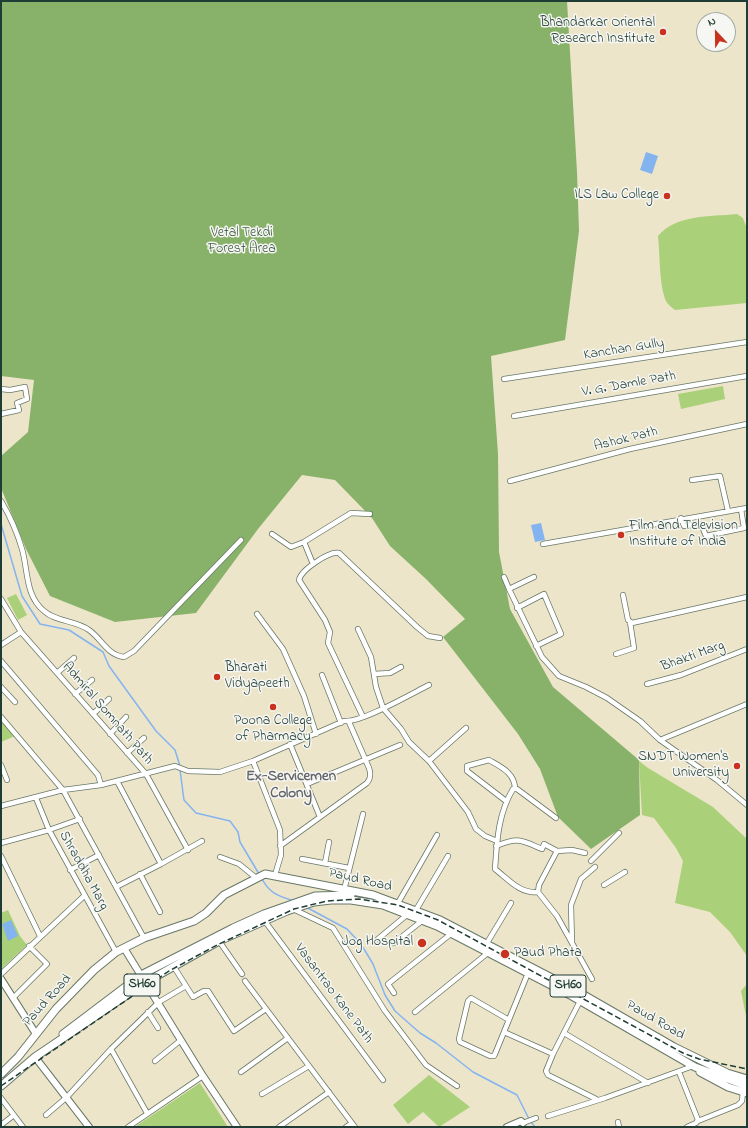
<!DOCTYPE html>
<html>
<head>
<meta charset="utf-8">
<style>
  body { margin:0 }
  #map { position:relative; width:748px; height:1128px; overflow:hidden; background:#ede5ca; font-family:"Indie Flower",sans-serif }
  canvas { display:block }
  .frame { position:absolute; inset:0; border:2px solid #1f3d34; pointer-events:none }
  .north { position:absolute; left:696px; top:12px; width:40px; height:40px; box-sizing:border-box; background:#f6f6f2; border:1px solid #a0aca6; border-radius:50%; rotate:338deg; font-size:11px; font-weight:700; line-height:16px; text-align:center; color:#1f3d34 }
  .north::after { content:''; display:block; margin:auto; width:14px; height:18px; background:#c8321e; clip-path:polygon(50% 0,100% 100%,50% 72%,0 100%) }
</style>
</head>
<body>
<div id="map">
<canvas width="748" height="1128"></canvas>
<div class="frame"></div>
<div class="north">N</div>
</div>
<script>
const context = document.querySelector('canvas').getContext('2d');
context.lineJoin = 'round';
function fill(path, color) { context.fillStyle = color; context.fill(path, 'evenodd'); }
function strokePath(path, color, width, dash) { context.strokeStyle = color; context.lineWidth = width; context.lineCap = dash ? 'butt' : 'round'; context.setLineDash(dash || []); context.stroke(path); }
function drawText(font, color, halo, rows, align = 'center') {
  context.font = font + ' "Indie Flower",sans-serif'; context.lineWidth = 3; context.setLineDash([]); context.textBaseline = 'middle'; context.strokeStyle = halo; context.fillStyle = color; for (const [text, x, y, turn = 0] of rows) {
    context.save(); context.translate(x, y); context.rotate((+turn || 0) * Math.PI / 180); context.textAlign = isNaN(turn) ? turn : align; if (halo) context.strokeText(text, 0, 0); context.fillText(text, 0, 0); context.restore();
  }
}
fill(new Path2D(`
  M737,214L743,218L747,229V303L675,310C671,307 667,304 665,299C659,281 660,255 658,236C677,214 709,217 737,214Z
  M723,386L725,399L681,409L678,394Z
  M16,594L27,615L18,620L7,598Z
  M1,719L15,736L1,742Z
  M639,761L648,768L713,807L747,839V956L730,932L710,912L675,903L683,861L676,848L654,818L642,815Z
  M8,910L20,936L27,945L1,969V913Z
  M747,984V1021L741,991Z
  M429,1075L470,1107L439,1127L423,1112L408,1124L393,1105Z
  M200,1083L228,1127H137L136,1126Z`), '#abd07a');
fill(new Path2D(`
  M1,1H567L577,172L579,231L565,340L491,356L498,454L499,552L510,609L553,687L639,760L640,815L591,849L558,817L540,769L518,734L443,637L465,619L426,579L390,546L372,518L335,480L302,475L258,529L196,613L115,622L50,596L26,549L1,488V456L28,432L34,380L1,376Z`), '#88b26a');
fill(new Path2D(`
  M646,152L658,156L652,174L640,170Z
  M541,523L545,540L535,542L531,525Z
  M11,920L18,936L8,941L2,924Z`), '#84b4f0');
strokePath(new Path2D(`
  M1,524L22,596L40,624L69,630L103,652L109,666L156,731L175,750L180,766
  M180,770L184,800L196,813L230,821L238,832L240,842L259,874
  M262,879C270,894 279,896 294,901
  M306,907L347,929L361,944L373,964L385,995L395,1011L420,1033L436,1043L473,1072L517,1095L529,1119
  M531,1122L535,1127`), '#84b4f0', 1.5);
const minor = new Path2D(`
  M504,379L747,342
  M1,389L10,390L25,387L27,399L17,403L19,410L1,414
  M514,416L747,376
  M692,480L720,476L728,511
  M510,481L630,449L747,424
  M1,501C10,516 17,532 22,549C28,569 25,596 44,611C56,622 75,620 89,630C102,639 107,655 124,657L134,651L241,540
  M681,518L684,526L701,524L706,536L744,528L741,509
  M272,534L291,547L304,542
  M543,544L747,508
  M313,564L304,542L351,513L370,514
  M504,577L509,589
  M534,577L509,589L542,657L559,676L586,687L607,698L640,721L660,740L717,780L747,805
  M623,595L628,620L632,623L747,597
  M1,599L21,632L146,774L188,850
  M517,608L544,594L561,634L536,646
  M257,614L283,649L304,696L316,734
  M358,629L371,657L376,687L383,708L401,729L409,742L429,761L468,812L476,829L485,836L497,841
  M1,645L21,632
  M616,654L634,648L630,622
  M1,661L98,775L101,785
  M57,673L74,658
  M374,674L390,673L401,667
  M322,675L341,723
  M647,684L681,675L747,649
  M1,687L15,702
  M75,694L92,680
  M93,714L109,699
  M1,717L63,790L144,938
  M363,717L328,643L330,632L325,620L299,580C301,570 329,551 339,553L417,627L428,636L440,638
  M110,734L126,717
  M660,740L747,704
  M290,744L320,817
  M127,753L144,738
  M253,761L280,830L281,855L275,875
  M429,761L466,728
  M1,765L7,780
  M307,784L400,745
  M36,798L49,830L116,952
  M506,801L467,771V766L489,760C501,767 515,773 515,789
  M1,806L63,790L101,785L175,766L188,771L220,772L253,761L344,721C361,723 411,694 429,685
  M556,818L517,789H513C498,814 497,841 495,869C508,879 520,894 538,892L557,916L592,979
  M1,843L49,830L80,819
  M280,846L367,783C371,778 371,774 369,768L349,722
  M496,846C518,837 521,840 542,849L544,844L557,851
  M1,856L40,936
  M220,857L239,864L255,877
  M302,859L349,868
  M591,861L619,833
  M325,863L329,842
  M161,864L202,841
  M70,870L99,855
  M140,874L160,912
  M604,885L625,872
  M116,887L161,864L117,781
  M344,890L363,814
  M538,892L539,885L557,851L572,850L585,853
  M398,903L437,835
  M293,909L333,928L385,1011L426,1065L457,1086
  M416,910L448,856
  M264,920L383,1080
  M378,939L408,914
  M219,941L242,974
  M394,943L423,920
  M487,943L511,903
  M572,943L571,905L581,879L595,867
  M174,967L193,997L204,991H208L234,1031L266,1009
  M1,974L84,896
  M245,981L355,1127
  M394,993L388,984L452,933
  M13,998L47,964L29,946
  M580,1001L553,1054L546,1071L548,1075L596,1099
  M148,1012L158,1028
  M415,1012L489,952
  M509,1020L471,998L468,1001L459,1039L460,1042L490,1056H494L495,1054L528,973
  M504,1032L553,1054
  M564,1033L648,1083
  M111,1049L147,1113
  M155,1061L181,1040
  M241,1072L288,1038
  M679,1072L698,1120L696,1123L687,1127
  M262,1094L309,1066
  M1,1098L23,1127
  M46,1115L67,1097L111,1049L159,1002L186,986
  M548,1116L605,1098L693,1066
  M698,1121L738,1105L742,1101L743,1092
  M618,1122L619,1127
  M523,1123L536,1118
  M1,1125L14,1115
  M128,1127L203,1076
  M279,1127L329,1092
  M346,1127L352,1123`);
const tertiary = new Path2D(`
  M124,948L203,1076L237,1127
  M1,979L36,1034
  M35,1057L89,1127
  M507,1127L521,1121L523,1123`);
const primary = new Path2D(`
  M63,1034L141,975L233,928L264,914L315,896L351,895
  M700,1072L728,1087L747,1093
  M1,1074L18,1057L56,1009L94,970L116,952L144,938L194,921L206,913L224,895L265,874L373,895L440,920L575,990L674,1047L727,1073L747,1079
  M1,1086L35,1057L146,982L219,941L287,911L314,902L331,900H351L383,905L437,926L572,996L695,1067L747,1086`);
strokePath(minor, '#677868', 6);
strokePath(tertiary, '#677868', 8);
strokePath(primary, '#677868', 9);
strokePath(minor, '#fff', 4.5);
strokePath(tertiary, '#fff', 6);
strokePath(primary, '#fff', 7);
strokePath(new Path2D(`
  M1,1086L169,971L217,945L294,909L327,901L359,899L398,905L438,920L683,1053L699,1059L747,1069`), '#1f3d34', 1.5, [6, 3]);
for (const [x, y, r, color] of [
  [663,32,4,"#c8321e"],
  [667,196,4,"#c8321e"],
  [621,535,4,"#c8321e"],
  [217,677,4,"#c8321e"],
  [273,707,4,"#c8321e"],
  [737,766,4,"#c8321e"],
  [422,943,5,"#c8321e"],
  [505,954,5,"#c8321e"]
]) { const dot = new Path2D(); dot.arc(x, y, r, 0, 2 * Math.PI); context.fillStyle = color; context.fill(dot); strokePath(dot, '#f6f6f2', 1.5); }
for (const [x, y, w] of [
  [142,985,36],
  [568,986,36]
]) { const box = new Path2D(); box.roundRect(x - w / 2, y - 11, w, 22, 3); context.fillStyle = '#f6f6f2'; context.fill(box); strokePath(box, '#1f3d34', 1); }
drawText('bold 13px', '#1f3d34', null, [
  ["SH60",142,985],
  ["SH60",568,986]
]);
drawText('14px', '#1f3d34', '#f6f6f2', [
  ["Bhandarkar Oriental",655,24],
  ["Research Institute",655,40],
  ["ILS Law College",659,196],
  ["Film and Television",629,527,"left"],
  ["Institute of India",629,543,"left"],
  ["Bharati",225,669,"left"],
  ["Vidyapeeth",225,685,"left"],
  ["Poona College",273,722,"center"],
  ["of Pharmacy",273,738,"center"],
  ["SNDT Women's",729,758],
  ["University",729,774],
  ["Jog Hospital",413,943],
  ["Paud Phata",514,954,"left"]
], 'right');
drawText('14px', '#3b5a42', '#f6f6f2', [
  ["Vetal Tekdi",242,234],
  ["Forest Area",242,250]
]);
drawText('14px', '#1f3d34', '#f6f6f2', [
  ["Kanchan Gully",624,350,-9],
  ["V. G. Damle Path",629,385,-10],
  ["Ashok Path",626,440,-14],
  ["Bhakti Marg",693,657,-20],
  ["Admiral Somnath Path",107,714,49],
  ["Shraddha Marg",83,871,61],
  ["Paud Road",360,881,13],
  ["Vasantrao Kane Path",333,994,53],
  ["Paud Road",48,1001,-48],
  ["Paud Road",655,1021,30]
]);
drawText('bold 15px', '#64666b', '#f6f6f2', [
  ["Ex-Servicemen",291,778],
  ["Colony",291,795]
]);
</script>
</body>
</html>
